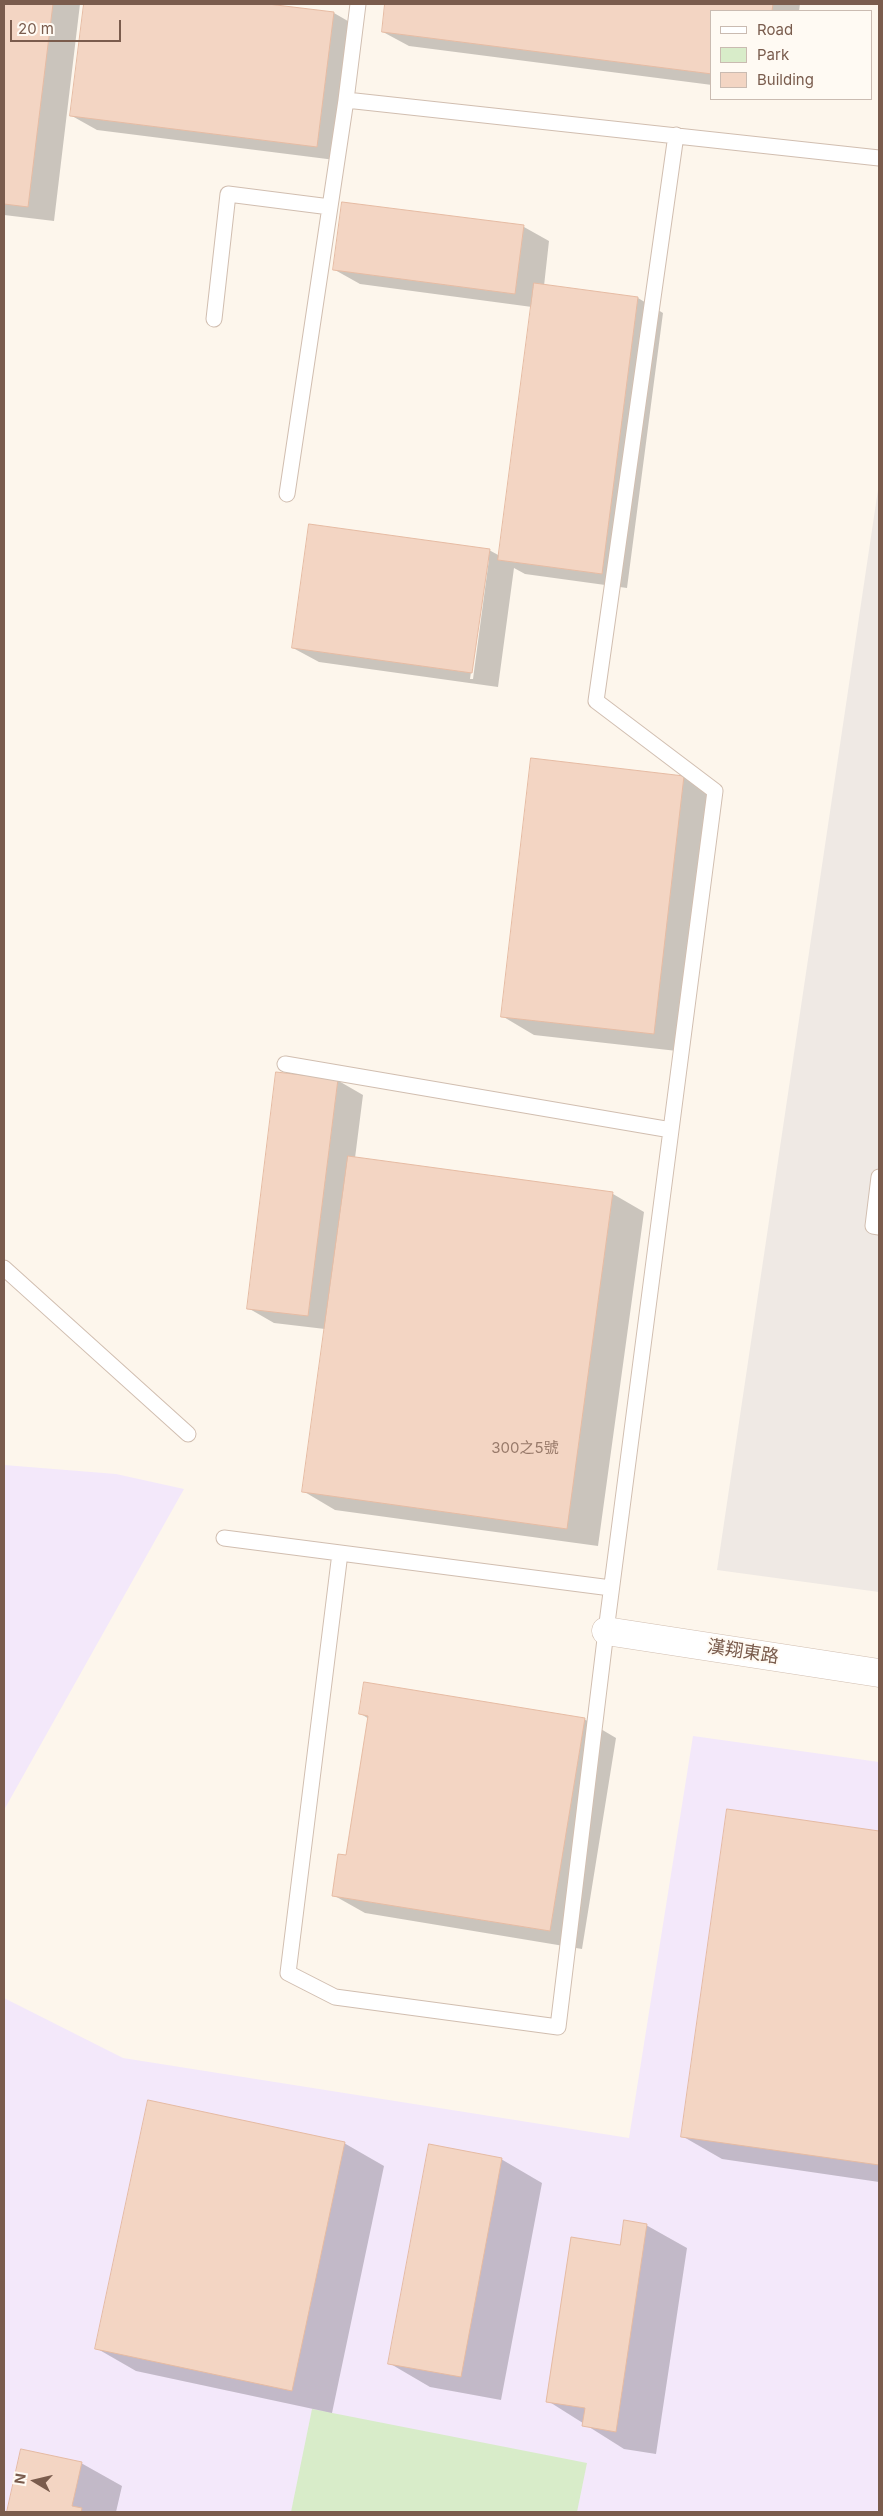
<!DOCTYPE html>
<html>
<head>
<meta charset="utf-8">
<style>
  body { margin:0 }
  #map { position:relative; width:883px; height:2516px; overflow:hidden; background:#fdf6ec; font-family:Inter,sans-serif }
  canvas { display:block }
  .frame { position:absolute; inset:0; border:5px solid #7a5c4d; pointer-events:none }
  .legend { position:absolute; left:710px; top:10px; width:162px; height:90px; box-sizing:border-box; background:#fffaf3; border:1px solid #cabbb1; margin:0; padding:6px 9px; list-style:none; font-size:15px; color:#7a5c4d }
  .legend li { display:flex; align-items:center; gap:10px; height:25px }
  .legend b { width:25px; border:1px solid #cabbb1 }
  .north { position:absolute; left:10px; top:2456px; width:50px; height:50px; -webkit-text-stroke:4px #fffaf3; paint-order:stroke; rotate:279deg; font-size:14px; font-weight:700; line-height:20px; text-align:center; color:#7a5c4d }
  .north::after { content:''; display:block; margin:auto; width:18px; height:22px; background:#7a5c4d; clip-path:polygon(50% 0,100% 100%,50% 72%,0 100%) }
  .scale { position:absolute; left:10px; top:20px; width:111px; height:22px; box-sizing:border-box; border:2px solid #7a5c4d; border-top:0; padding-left:6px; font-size:15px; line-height:18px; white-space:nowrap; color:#7a5c4d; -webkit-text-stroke:4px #fffaf3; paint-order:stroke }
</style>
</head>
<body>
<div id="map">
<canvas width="883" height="2516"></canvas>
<div class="frame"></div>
<ul class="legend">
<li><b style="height:6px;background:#fff"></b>Road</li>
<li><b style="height:14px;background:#d8ecc9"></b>Park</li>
<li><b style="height:14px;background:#f3d5c3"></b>Building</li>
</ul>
<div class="north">N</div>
<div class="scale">20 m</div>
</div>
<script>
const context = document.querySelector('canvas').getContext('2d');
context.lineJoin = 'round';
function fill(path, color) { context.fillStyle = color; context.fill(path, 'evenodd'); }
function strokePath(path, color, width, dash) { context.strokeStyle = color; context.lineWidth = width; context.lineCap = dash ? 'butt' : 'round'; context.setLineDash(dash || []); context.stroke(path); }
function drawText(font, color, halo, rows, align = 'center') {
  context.font = font + ' Inter,"Noto Sans TC",sans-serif'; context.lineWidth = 4; context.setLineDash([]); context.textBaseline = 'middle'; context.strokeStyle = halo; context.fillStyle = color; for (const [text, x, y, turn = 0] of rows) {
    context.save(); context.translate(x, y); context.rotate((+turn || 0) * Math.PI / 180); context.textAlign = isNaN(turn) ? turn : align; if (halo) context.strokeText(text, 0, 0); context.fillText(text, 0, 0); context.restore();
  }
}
fill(new Path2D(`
  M879,483V1592L717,1570Z`), '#efe9e4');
fill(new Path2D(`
  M4,1465L116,1474L184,1489L4,1810Z
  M693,1736L879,1762V2512H4V1998L123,2058L629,2138Z`), '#f3e8fa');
fill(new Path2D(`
  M312,2409L587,2463L577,2512H291Z`), '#d8ecc9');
fill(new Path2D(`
  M4,4H80L54,221L4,215Z
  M86,4H258L334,13L360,28L343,161L97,130L72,116Z
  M387,4H800L799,11H712V85L409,46L383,32Z
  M524,227L549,241L544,286L638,298L663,313L627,588L525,574L514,568L498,687L319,662L293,648L489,550L500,556L532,307L360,284L335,270ZM487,559H489L473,679H470Z
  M684,777L716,795L686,1052L534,1035L502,1016Z
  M337,1080L363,1095L355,1158L613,1194L644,1212L598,1546L335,1510L303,1491L325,1329L274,1323L248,1308Z
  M361,1714L584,1719L616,1738L582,1949L365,1913L333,1895L347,1856L369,1719Z
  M729,1810L879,1832V2182L722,2159L682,2136Z
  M344,2143L384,2166L332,2413L136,2371L96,2348Z
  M501,2159L542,2183L501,2400L430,2387L389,2363Z
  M646,2225L687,2248L656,2454L624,2449L548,2401Z
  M22,2450L81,2463L122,2486L116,2512H9Z`), '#0003');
const building = new Path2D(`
  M4,4H53L28,207L4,204Z
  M84,4H268L334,12L317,147L70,116Z
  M385,4H773L772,11H712V74L382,32Z
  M342,202L524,225L515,294L333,270Z
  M534,283L638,297L602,574L498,560Z
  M309,524L490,549L472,673L292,648Z
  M531,758L684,776L654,1034L501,1017Z
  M276,1072L338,1079L308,1316L247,1309Z
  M348,1156L613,1192L567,1529L302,1492Z
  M364,1682L585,1718L550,1931L332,1896L338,1854L346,1855L368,1716L359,1714Z
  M727,1809L879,1831V2165L681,2137Z
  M148,2100L345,2142L292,2391L95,2349Z
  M429,2144L502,2158L461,2377L388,2364Z
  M624,2220L647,2224L616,2432L582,2426L585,2408L546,2402L571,2237L620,2245Z
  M21,2449L82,2462L72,2506L82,2508L81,2512H7Z`);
fill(building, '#f3d5c3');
strokePath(building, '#e6bba3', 1);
const lane = new Path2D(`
  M358,4L346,100L879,158
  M214,319L228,194L330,207
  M287,494L346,100
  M285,1064L671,1130
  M879,1177L873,1226L879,1227
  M4,1268L188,1434
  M224,1538L611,1588
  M340,1553L288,1973L335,1997L558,2027L606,1631L715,791L596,701L676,135`);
const street = new Path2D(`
  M606,1631L879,1673`);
strokePath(lane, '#d1beb0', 17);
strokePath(street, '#d1beb0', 29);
strokePath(lane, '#fff', 15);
strokePath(street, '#fff', 28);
drawText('15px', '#987a6a', null, [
  ["300之5號",525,1448]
]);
drawText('18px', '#7a5c4d', '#fffaf3', [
  ["漢翔東路",743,1652,9]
]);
</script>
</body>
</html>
